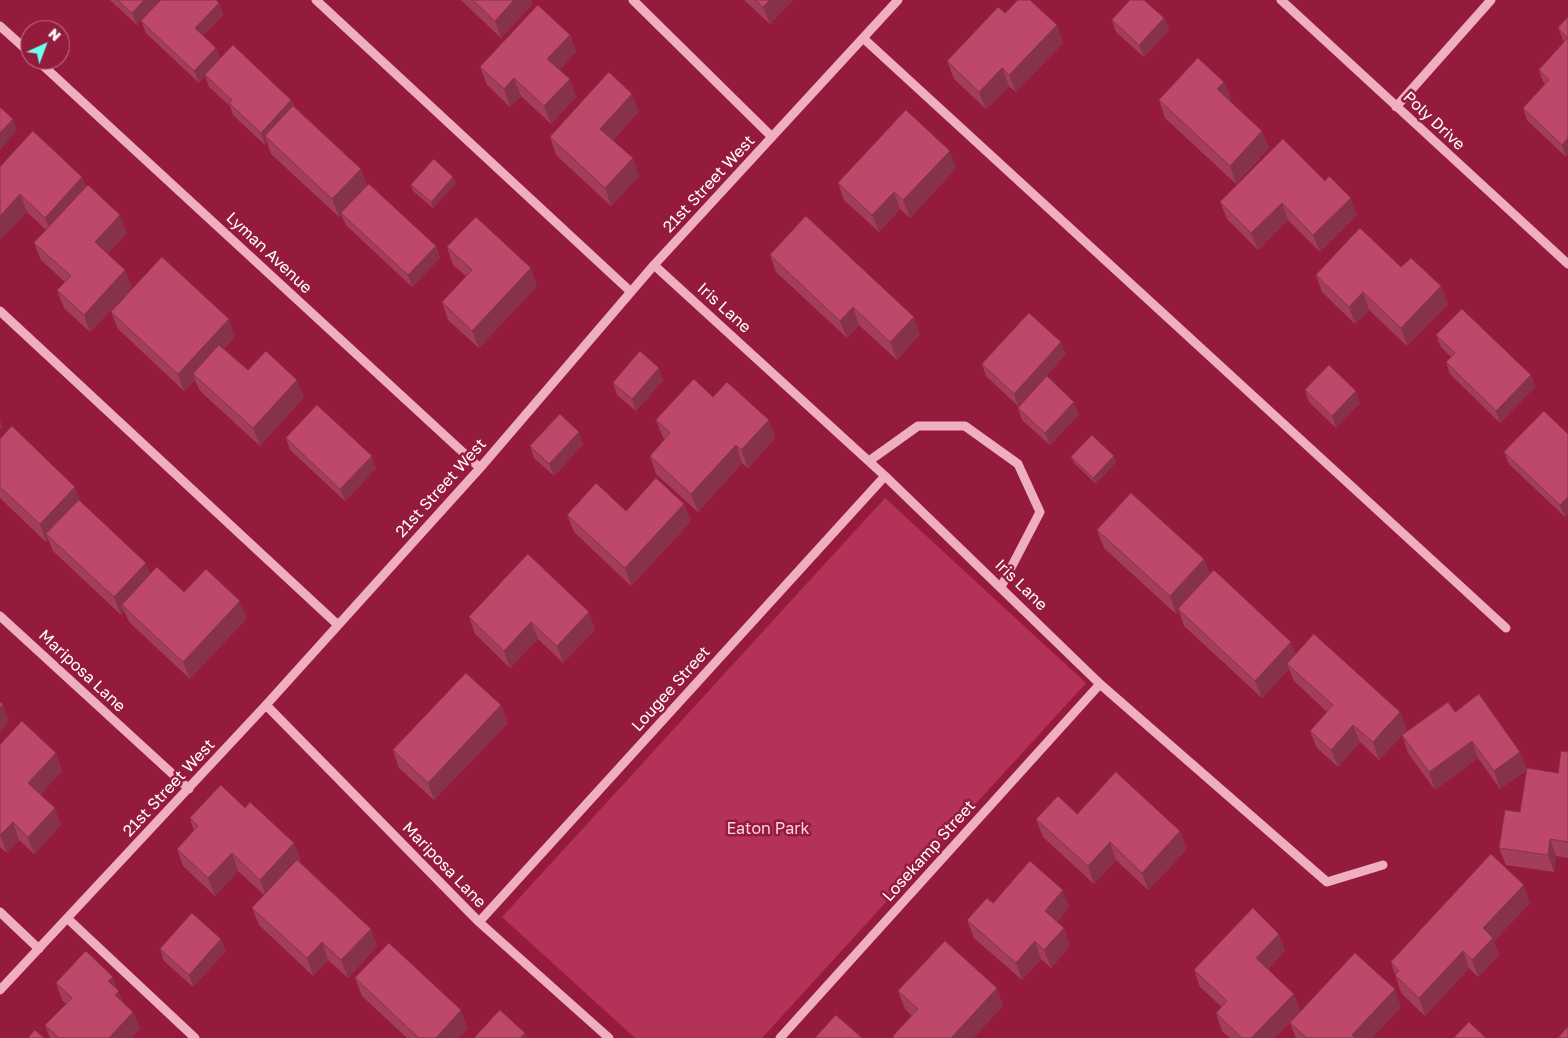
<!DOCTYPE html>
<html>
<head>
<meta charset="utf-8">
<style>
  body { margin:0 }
  #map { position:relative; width:1568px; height:1038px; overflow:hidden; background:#951b3d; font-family:"Golos Text",sans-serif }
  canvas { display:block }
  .north { position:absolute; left:20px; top:20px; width:50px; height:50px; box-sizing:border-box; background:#951b3d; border:1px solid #bf768b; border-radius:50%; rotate:43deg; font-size:14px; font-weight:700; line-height:20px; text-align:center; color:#fff }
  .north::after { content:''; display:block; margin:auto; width:18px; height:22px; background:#6cffec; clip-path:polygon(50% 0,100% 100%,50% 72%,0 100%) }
</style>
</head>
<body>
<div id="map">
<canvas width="1568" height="1038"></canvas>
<div class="north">N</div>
</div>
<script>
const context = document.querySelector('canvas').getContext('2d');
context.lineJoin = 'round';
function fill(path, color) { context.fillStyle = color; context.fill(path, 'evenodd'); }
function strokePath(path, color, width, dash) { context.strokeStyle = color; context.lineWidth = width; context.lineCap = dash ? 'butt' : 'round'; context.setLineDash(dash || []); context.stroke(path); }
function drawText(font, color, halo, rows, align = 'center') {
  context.font = font + ' "Golos Text",sans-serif'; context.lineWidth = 5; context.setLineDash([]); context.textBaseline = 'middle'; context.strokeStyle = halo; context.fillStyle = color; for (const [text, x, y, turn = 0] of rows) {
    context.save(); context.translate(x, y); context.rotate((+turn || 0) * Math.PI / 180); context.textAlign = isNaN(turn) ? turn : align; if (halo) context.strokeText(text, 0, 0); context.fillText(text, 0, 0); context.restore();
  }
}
fill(new Path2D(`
  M885,498L1086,683L762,1038H635L502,917Z`), '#b43258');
strokePath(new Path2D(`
  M316,0L631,292
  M633,0L772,137
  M1281,0L1568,264
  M0,26L30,53
  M863,38L1506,628
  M37,60L480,468
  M1396,107L1491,0
  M654,265L885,476L1100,684L1327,882L1383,865
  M0,311L338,625
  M869,461L918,426H965L1018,464L1040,512L1001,587
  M0,616L189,789
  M266,705L479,922L609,1038
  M0,912L39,949
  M67,918L195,1038
  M479,922L885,476
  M0,990L266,705L480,468L654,265L898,0
  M780,1038L1100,684`), '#f0aec1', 9);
fill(new Path2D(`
  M110,0H160L137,25Z
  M461,0H531L532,5L501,38Z
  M744,0H793L770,24Z
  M219,3L223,15L203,36L216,48L220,59L291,100L294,106L361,169L367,186L436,246L440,258L412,287L346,225L341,214L339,217L271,154L267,142L265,145L233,115L230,106L209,87L205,76L199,83L146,33L141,21Z
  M1005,13L1057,25L1063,43L1016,92L1009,86L986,109L954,79L947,61Z
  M1568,17L1566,157L1527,120L1523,108L1545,84L1543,82L1539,70L1564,42L1563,40L1558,28Z
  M1164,18L1169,30L1144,57L1116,32L1112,20Z
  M570,35L576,52L559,70L576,97L551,124L521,96L510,107L487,85L480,67Z
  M1224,82L1231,99L1229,101L1262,131L1269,148L1236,184L1165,118L1159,100Z
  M639,111L613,140L639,176L611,206L556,155L550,137Z
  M1283,139L1357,215L1320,252L1288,220L1258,250L1227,219L1220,202Z
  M0,167L82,177L86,187L127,233L107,254L125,270L132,288L90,332L64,308L57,290L65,282L41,260L34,243L46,230L27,212L0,240Z
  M956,168L910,218L900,209L879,232L844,200L838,183Z
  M453,177L456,183L433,208L413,191L411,185Z
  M447,247L537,286L479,348L448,320L442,302L466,276L453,265Z
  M770,255L920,334L897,360L859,325L847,338L776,272Z
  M1401,267L1441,286L1448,304L1407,346L1369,310L1355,324L1322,292L1316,275Z
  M111,312L235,337L224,349L248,370L304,397L260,446L200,391L195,380L184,391L118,329Z
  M1436,335L1531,375L1535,387L1500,423L1450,374L1446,362L1451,357L1441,347Z
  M1066,354L1018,406L986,376L982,364Z
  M663,380L636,411L617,395L613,383Z
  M1305,390L1360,403L1336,428L1309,402Z
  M713,397L775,438L748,468L742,463L698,512L656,474L650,456L665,440L663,438L656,420Z
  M1018,408L1079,414L1050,445L1022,420Z
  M1568,434L1565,517L1509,464L1504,452Z
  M286,438L376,468L345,501L290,450Z
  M0,439L81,502L150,574L184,592L247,618L190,679L129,622L124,611L121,615L53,551L48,539L46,542L0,498Z
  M583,444L554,476L534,458L530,446Z
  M1071,457L1116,462L1096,484L1074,463Z
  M684,504L691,521L631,586L574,532L567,515L626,511Z
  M1097,530L1204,559L1210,575L1291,642L1296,655L1400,712L1407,730L1379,760L1360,742L1338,767L1317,748L1310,731L1327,712L1294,681L1289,669L1262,698L1184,626L1179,611L1176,614L1104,548Z
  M528,554L595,630L563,663L538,639L510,668L475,634L469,617Z
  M501,705L508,723L434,800L399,768L393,750Z
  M1455,712L1527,770L1558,773L1568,752V858L1556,856L1554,872L1506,865L1499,848L1520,812L1527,770L1500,789L1478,758L1435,790L1408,753L1402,735Z
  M0,745L56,753L62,771L40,794L61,825L34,854L19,840L7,853L0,847Z
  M245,808L294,843L301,861L300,862L371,929L377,946L348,978L328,960L313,976L259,925L252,908L264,895L238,871L215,896L183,866L177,849L194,831L190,818Z
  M1077,814L1180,831L1187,849L1148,890L1116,860L1094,884L1043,837L1036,819Z
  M993,903L1069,907L1057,922L1064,928L1070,946L1051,968L1041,959L1022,980L974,938L967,920Z
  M1530,903L1494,941L1499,955L1478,977L1469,968L1425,1016L1401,993L1391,962Z
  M1279,934L1285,951L1268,969L1294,994L1300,1012L1274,1038H1230L1222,1031L1216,1013L1222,1007L1200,987L1194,970Z
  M221,939L226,951L193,987L164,961L160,949Z
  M355,978L468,1028L458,1038H407L362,996Z
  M56,983L117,990L123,1002L133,1012L140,1029L131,1038H50L45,1025L66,1004L62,1000Z
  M997,988L1003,1006L973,1038H893V1036L912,1016L905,1009L898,991Z
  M1401,1007L1372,1038H1296L1290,1023Z`), '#a33e5a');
fill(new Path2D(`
  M144,0H160L137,25L132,13Z
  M514,0H531L532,5L501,38L495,21Z
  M770,0H793L770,24L763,7Z
  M219,3L223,15L199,40L195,28Z
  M1164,18L1169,30L1144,57L1139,45Z
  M1057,25L1063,43L1016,92L1009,75Z
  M570,35L576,52L554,77L547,59Z
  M216,48L220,60L199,83L194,71Z
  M1002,68L1009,86L986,109L979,92Z
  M514,78L521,96L510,107L504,89Z
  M570,79L576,97L551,124L544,106Z
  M1224,82L1231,99L1224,107L1217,89Z
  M632,94L639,111L607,146L600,129Z
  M291,100L296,112L265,136L267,142L265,145L261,133Z
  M13,119L17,131L0,150V133Z
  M1262,131L1269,148L1236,184L1230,166Z
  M1568,138V155L1566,157L1562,145Z
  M950,151L956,168L910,218L903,200Z
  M633,158L639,176L611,206L605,188Z
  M361,169L367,186L339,217L332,199Z
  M82,177L89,195L52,235L45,218Z
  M453,177L456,183L433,208L431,202Z
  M894,192L900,209L879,232L872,215Z
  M20,194L27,212L0,240V216Z
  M1351,198L1357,215L1320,252L1313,235Z
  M1282,203L1288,220L1258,250L1251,233Z
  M120,215L127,233L102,260L95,242Z
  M436,246L440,258L412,287L408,275Z
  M531,268L537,286L479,348L472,331Z
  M125,270L132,288L90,332L84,315Z
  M1441,286L1448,304L1407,346L1401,328Z
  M1363,292L1369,310L1355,324L1349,307Z
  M853,307L859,325L847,338L840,321Z
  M914,317L920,334L897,360L890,342Z
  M229,319L235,337L197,377L193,374L195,380L184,391L178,374Z
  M1061,342L1066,354L1018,406L1014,394Z
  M659,368L663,380L636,411L632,399Z
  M1531,375L1535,387L1500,423L1496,411Z
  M297,380L304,397L260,446L253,428Z
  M1356,391L1360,403L1336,428L1332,416Z
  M1074,402L1079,414L1050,445L1045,433Z
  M0,420L3,427L0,430Z
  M769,420L775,438L748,468L741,450Z
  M579,432L583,444L554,476L549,464Z
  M736,445L742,463L698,512L691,494Z
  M372,456L376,468L345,501L340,489Z
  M1114,456L1116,462L1096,484L1093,478Z
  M75,487L82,504L46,534L48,539L46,542L40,524Z
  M1568,497V514L1565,517L1560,505Z
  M684,504L691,521L631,586L625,568Z
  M1204,559L1210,576L1178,609L1179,611L1176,614L1170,596Z
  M146,563L153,580L122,605L124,611L121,615L114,597Z
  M240,601L247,618L190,679L183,662Z
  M589,612L595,630L563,663L557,646Z
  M531,622L538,639L510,668L504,651Z
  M1291,642L1298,660L1287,664L1289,669L1262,698L1255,681Z
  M3,704L9,722L0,732V708Z
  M501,705L508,723L434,800L428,783Z
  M1400,712L1407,730L1379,760L1373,742Z
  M1353,725L1360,742L1338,767L1331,750Z
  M1472,741L1478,758L1435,790L1429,772Z
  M1520,752L1527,770L1500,789L1494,771Z
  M56,753L62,771L35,801L28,783Z
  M55,808L61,825L34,854L28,837Z
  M13,822L19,840L7,853L0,835Z
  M1180,831L1187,849L1148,890L1142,873Z
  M1550,839L1556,856L1554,872L1548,855Z
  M1110,842L1116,860L1094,884L1088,866Z
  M294,843L301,861L266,897L260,880Z
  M232,853L238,871L215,896L208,878Z
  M1524,885L1530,903L1494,941L1499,955L1478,977L1472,960L1483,928Z
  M1063,890L1069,907L1051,929L1045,911Z
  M1064,928L1070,946L1051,968L1044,950Z
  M371,929L377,946L348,978L341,960Z
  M1279,934L1285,951L1262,975L1256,958Z
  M221,939L226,951L193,987L189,975Z
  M1035,941L1041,959L1022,980L1016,963Z
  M322,942L328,960L313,976L307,958Z
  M1463,951L1469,968L1425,1016L1419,998Z
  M113,977L125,1009L122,1013L108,981Z
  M997,988L1003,1006L973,1038H951Z
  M1395,989L1401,1007L1372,1038H1353L1352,1035Z
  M1294,994L1300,1012L1274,1038H1251Z
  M461,1010L468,1028L458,1038H436Z
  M133,1012L140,1029L131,1038H109Z
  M525,1033L527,1038H520Z`), '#85324a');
const building = new Path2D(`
  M118,0H144L132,13Z
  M161,0H216L219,3L195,28L216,48L194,71L141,21Z
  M473,0H514L495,21Z
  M756,0H770L763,7Z
  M1018,0H1030L1057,25L1009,75L1002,68L979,92L947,61L998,7L1005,13Z
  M1130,0H1144L1164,18L1139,45L1112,20Z
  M538,5L570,35L547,59L570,79L544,106L514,78L504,89L480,67Z
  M1568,17V38L1558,28Z
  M1568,38V138L1562,145L1523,108L1549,80L1539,70Z
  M233,45L291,100L261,133L229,103L232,100L205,75Z
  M1198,58L1224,82L1217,89L1262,131L1230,166L1159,100Z
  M609,72L632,94L600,129L633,158L605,188L550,137Z
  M293,106L361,169L332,199L265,136Z
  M0,107L13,119L0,133Z
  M906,110L950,151L903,200L894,192L872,215L838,183Z
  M33,131L82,177L45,218L20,194L0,216V167Z
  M1283,139L1325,181L1329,176L1351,198L1313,235L1282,203L1251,233L1220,202Z
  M434,159L453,177L431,202L411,185Z
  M369,184L436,246L408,275L341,213Z
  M88,185L120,215L95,242L125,270L84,315L57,290L71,276L34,243Z
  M806,216L914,317L890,342L853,307L840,321L770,255Z
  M476,217L531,268L472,331L442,302L472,270L447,247Z
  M1360,228L1401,267L1411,258L1441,286L1401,328L1363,292L1349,307L1316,275Z
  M162,257L229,319L178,374L111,312Z
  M1462,309L1531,375L1496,411L1446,362L1455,353L1436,335Z
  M1029,313L1061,342L1014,394L982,364Z
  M219,345L248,370L266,351L297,380L253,428L193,374Z
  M640,351L659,368L632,399L613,383Z
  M1329,365L1356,391L1332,416L1305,390Z
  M1047,376L1074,402L1045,433L1018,408Z
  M694,379L713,397L727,382L769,420L741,450L736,445L691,494L650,456L670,433L656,420Z
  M317,405L372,456L340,489L286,438Z
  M1544,411L1568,434V497L1560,505L1504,452Z
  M560,414L579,432L549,464L530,446Z
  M12,426L75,487L40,524L0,487V439Z
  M1092,435L1114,456L1093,478L1071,457Z
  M656,478L684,504L625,568L567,515L596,483L626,511Z
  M1131,493L1204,559L1170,596L1097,530Z
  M79,500L146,563L114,597L46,534Z
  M528,554L589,612L557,646L531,622L504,651L469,617Z
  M157,567L184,592L206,569L240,601L183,662L122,605Z
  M1214,570L1291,642L1255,681L1178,609Z
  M1314,634L1400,712L1373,742L1353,725L1331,750L1310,731L1333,705L1287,664Z
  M466,673L501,705L428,783L393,750Z
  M1479,694L1520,752L1494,771L1472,741L1429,772L1402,735L1448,702L1455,712Z
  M0,702L3,704L0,708Z
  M22,721L56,753L28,783L55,808L28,837L13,822L0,835V745Z
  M1561,751L1568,752V842L1550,839L1548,855L1499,848L1505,810L1520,812L1527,768L1558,773Z
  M1116,772L1180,831L1142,873L1110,842L1088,866L1036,819L1058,796L1077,814Z
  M221,785L245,808L250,802L294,843L260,880L232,853L208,878L177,849L198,826L190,818Z
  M1491,854L1524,885L1483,928L1493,938L1472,960L1463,951L1419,998L1395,975L1399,971L1391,962Z
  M297,860L371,929L341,960L322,942L307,958L252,908Z
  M1030,861L1063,890L1045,911L1064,928L1044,950L1035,941L1016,963L967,920L987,898L993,903Z
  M1253,908L1279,934L1256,958L1294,994L1251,1038H1242L1216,1013L1227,1001L1194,970Z
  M192,913L221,939L189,975L160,949Z
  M945,941L997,988L951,1038H894L893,1036L918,1009L898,991Z
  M389,943L461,1010L436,1038H419L355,978Z
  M86,951L113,977L108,981L119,991L115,995L133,1012L109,1038H59L45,1025L72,998L56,983Z
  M1355,953L1395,989L1352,1035L1355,1038H1307L1290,1023Z
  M500,1010L525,1033L520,1038H474Z
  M836,1015L862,1038H815Z
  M1469,1022L1486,1038H1454Z
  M1568,1027V1038H1558Z
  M35,1030L44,1038H28Z`);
fill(building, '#be4869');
strokePath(building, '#85324a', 1);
drawText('16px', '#fff', '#951b3d', [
  ["Poly Drive",1434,121,43],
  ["21st Street West",709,184,-47],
  ["Lyman Avenue",269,253,43],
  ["Iris Lane",724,308,42],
  ["21st Street West",441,488,-48],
  ["Iris Lane",1021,585,44],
  ["Mariposa Lane",82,671,43],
  ["Lougee Street",671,689,-48],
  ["21st Street West",169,788,-47],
  ["Losekamp Street",929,851,-48],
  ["Mariposa Lane",444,865,46]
]);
drawText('16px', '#fbd4e0', '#951b3d', [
  ["Eaton Park",768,829]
]);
</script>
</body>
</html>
